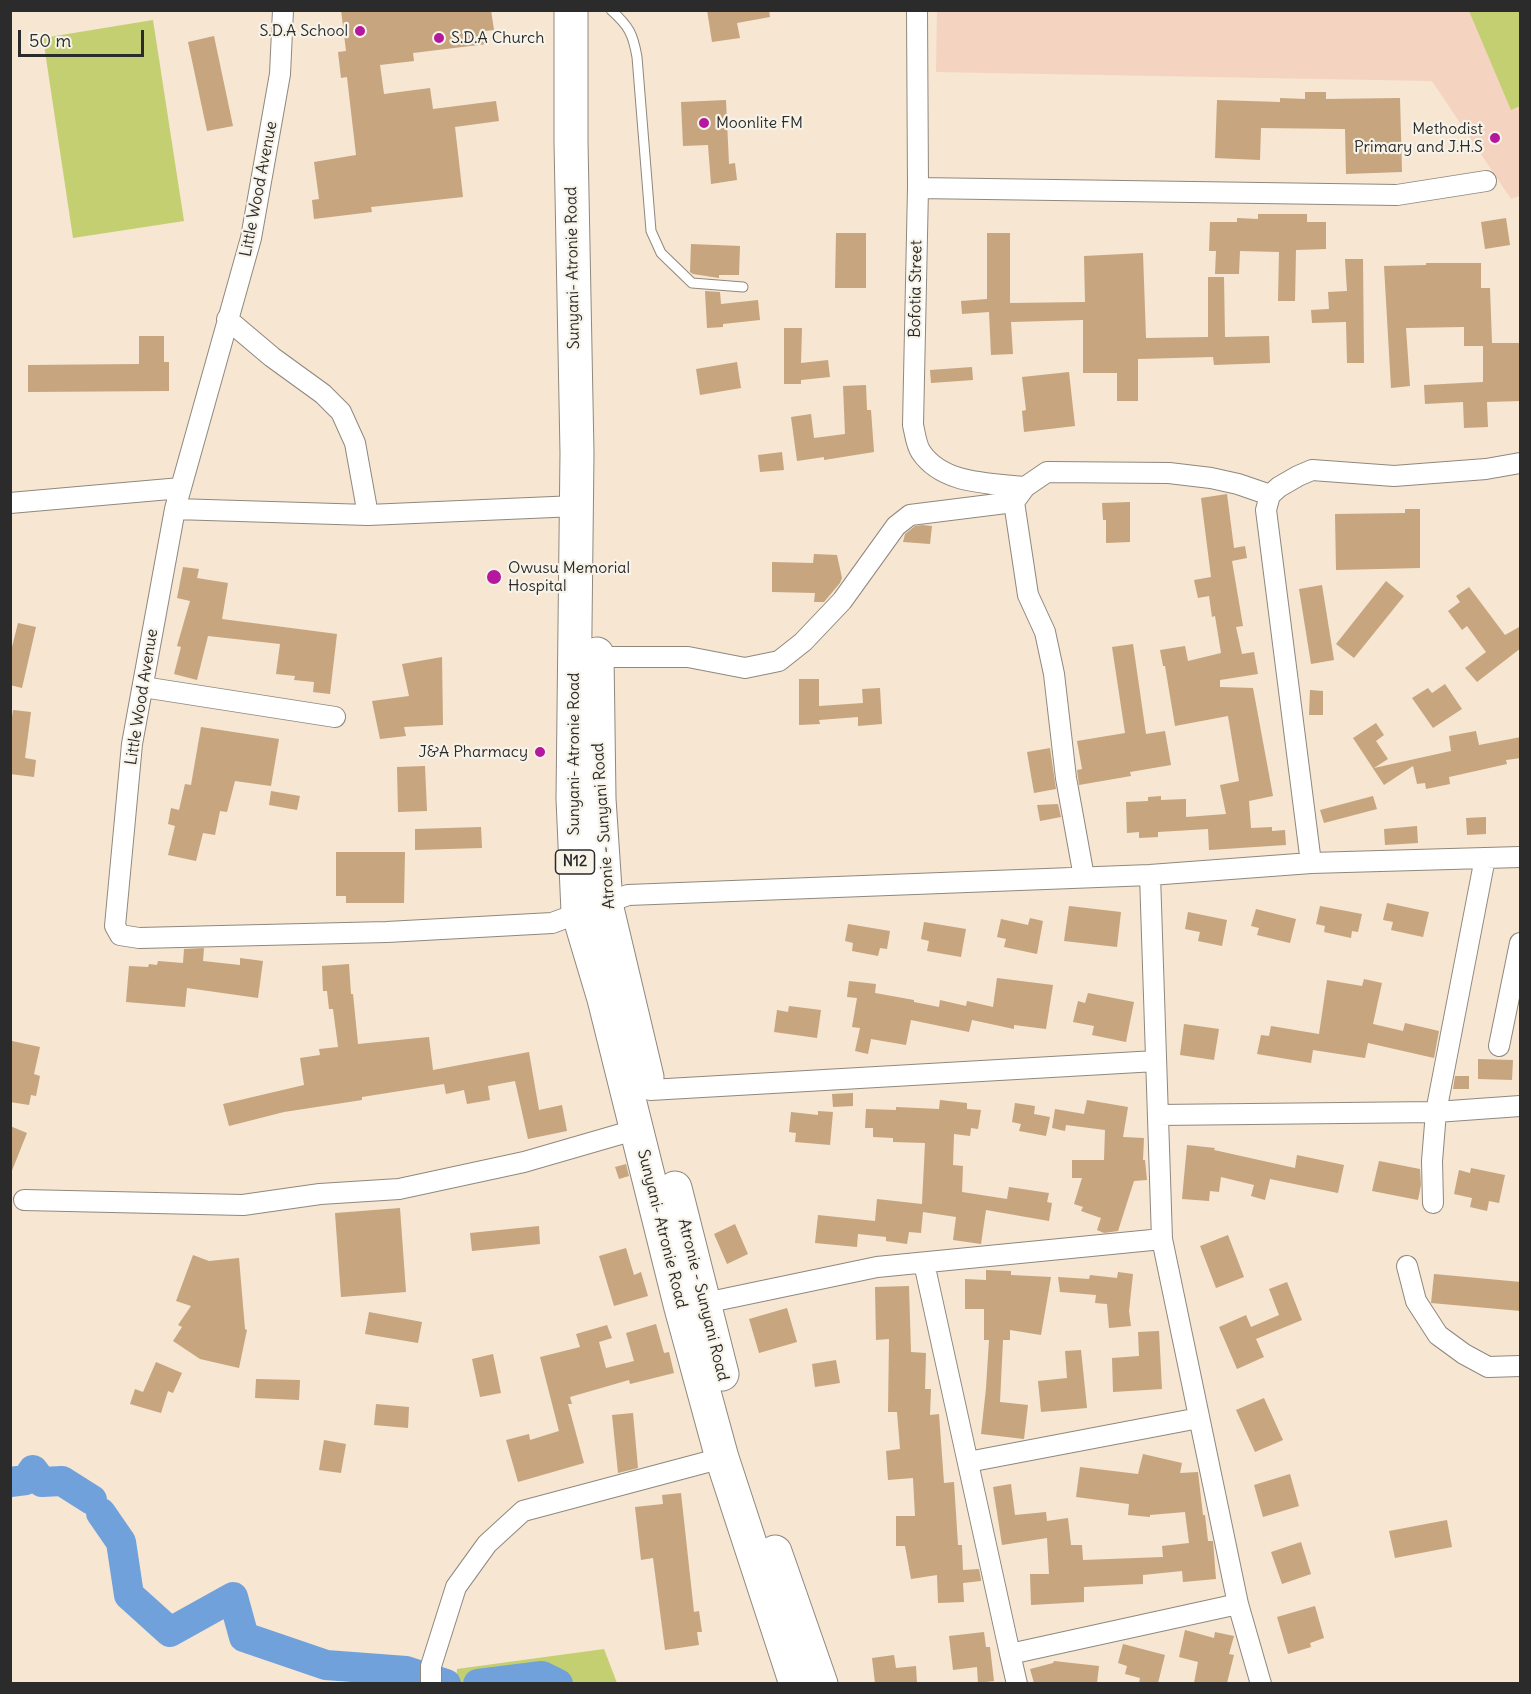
<!DOCTYPE html>
<html>
<head>
<meta charset="utf-8">
<style>
  body { margin:0 }
  #map { position:relative; width:1531px; height:1694px; overflow:hidden; background:#f6e6d2; font-family:Delius,sans-serif }
  canvas { display:block }
  .frame { position:absolute; inset:0; border:12px solid #2b2b2b; pointer-events:none }
  .scale { position:absolute; left:18px; top:30px; width:126px; height:27px; box-sizing:border-box; border:3px solid #2b2b2b; border-top:0; padding-left:8px; font-size:18px; line-height:21px; white-space:nowrap; color:#2b2b2b; -webkit-text-stroke:4px #f7f3e8; paint-order:stroke }
</style>
</head>
<body>
<div id="map">
<canvas width="1531" height="1694"></canvas>
<div class="frame"></div>
<div class="scale">50 m</div>
</div>
<script>
const context = document.querySelector('canvas').getContext('2d');
context.lineJoin = 'round';
function fill(path, color) { context.fillStyle = color; context.fill(path, 'evenodd'); }
function strokePath(path, color, width, dash) { context.strokeStyle = color; context.lineWidth = width; context.lineCap = dash ? 'butt' : 'round'; context.setLineDash(dash || []); context.stroke(path); }
function drawText(font, color, halo, rows, align = 'center') {
  context.font = font + ' Delius,sans-serif'; context.lineWidth = 4.5; context.setLineDash([]); context.textBaseline = 'middle'; context.strokeStyle = halo; context.fillStyle = color; for (const [text, x, y, turn = 0] of rows) {
    context.save(); context.translate(x, y); context.rotate((+turn || 0) * Math.PI / 180); context.textAlign = isNaN(turn) ? turn : align; if (halo) context.strokeText(text, 0, 0); context.fillText(text, 0, 0); context.restore();
  }
}
fill(new Path2D(`
  M937,11H1520V196L1511,199L1432,81L936,72Z`), '#f4d3c0');
fill(new Path2D(`
  M1469,11H1520V106L1511,110Z
  M153,20L184,221L73,238L43,38Z
  M604,1649L617,1683H456L457,1669Z`), '#c3cf71');
strokePath(new Path2D(`
  M10,1482L26,1480L33,1470L42,1482L62,1481L92,1500
  M101,1513L121,1542L129,1595L170,1632L233,1597L244,1637L326,1665L406,1671L446,1684
  M478,1684L542,1676L558,1684`), '#70a1db', 30);
fill(new Path2D(`
  M341,10H491L494,30L486,31L487,44L413,53L414,61L380,65L384,94L430,88L433,109L496,101L499,121L455,127L463,197L371,207L372,212L314,219L312,200L319,199L314,162L356,155L347,77L341,78L338,52L346,51Z
  M707,10H769L770,17L737,23L740,38L712,42Z
  M214,36L233,126L207,131L188,42Z
  M1305,92H1326V99L1400,98L1402,172L1346,174L1345,129L1261,128L1260,160L1215,158L1217,100L1280,102V98L1305,99Z
  M726,100L729,164L735,163L737,180L711,184L708,145L683,146L681,102Z
  M1258,214H1307V222H1326V249L1296,250L1295,301H1278L1279,252L1240,251L1239,274H1215L1216,251H1209L1210,222H1237V218L1258,219Z
  M1506,218L1510,245L1485,249L1481,222Z
  M836,233H866V288H835Z
  M987,233H1010V303L1085,302L1084,256L1143,253L1146,338L1208,337V277H1224L1225,337L1269,336L1270,363L1214,365L1213,357L1138,359V401H1117V373H1083V320L1011,322L1013,354L991,355L989,312L962,314L961,301L987,299Z
  M691,244L740,246L739,275H719V278L693,274L690,272Z
  M1345,259H1363L1364,363H1347L1346,322L1312,323L1311,310L1329,309L1328,292L1347,291Z
  M1426,263H1481V288H1490L1492,343H1521V401L1487,402L1488,427L1464,428L1463,402L1425,404L1424,385L1483,382V346H1464V327L1406,328L1410,386L1391,388L1384,266L1426,265Z
  M705,291L720,292L721,304L758,300L760,320L723,324V327L707,328Z
  M784,328H802L801,363L828,360L830,377L801,380V384H784Z
  M139,336H164V362H169V391L28,392V365L139,364Z
  M737,362L741,388L700,395L696,369Z
  M972,367L973,380L931,383L930,370Z
  M1069,372L1075,426L1024,432L1022,411L1026,410L1022,377Z
  M866,385L867,410H871L874,452L824,460V457L797,461L791,417L811,414L814,438L845,434L843,386Z
  M782,452L784,470L760,472L758,455Z
  M1227,494L1234,548L1245,546L1247,558L1232,561L1243,626L1236,627L1242,654L1254,652L1258,674L1220,680V687L1253,688L1273,796L1249,801L1251,828L1272,827V831L1285,830L1286,845L1209,850L1208,829L1158,832V837L1139,838V832L1127,833L1126,802L1148,801V797L1161,796V800L1186,799V817L1226,814L1220,785L1239,781L1228,716L1175,726L1165,666H1163L1160,650L1185,646L1188,661L1221,653L1215,616L1212,617L1209,596L1198,598L1194,580L1211,577L1201,498Z
  M1130,502V542L1106,543V520H1103L1102,503Z
  M1405,509H1420V568L1336,570L1335,514L1405,513Z
  M923,525L932,526L930,544L903,542L905,534L915,526Z
  M814,554L837,555L842,578L840,583L824,602H814L815,593L772,592V562L813,563Z
  M183,567L199,569L197,578L228,583L222,619L337,634L330,694L313,692L314,682L294,680L295,676L276,674L280,644L208,636L197,680L174,674L181,647L177,646L190,601L177,598Z
  M1386,581L1404,596L1354,658L1336,644Z
  M1322,585L1334,660L1311,664L1299,589Z
  M1469,587L1505,635L1521,626V648L1477,682L1465,668L1486,652L1467,626L1462,630L1448,611L1460,602L1456,596Z
  M18,623L36,627L22,688L10,685V655Z
  M1133,644L1146,734L1165,731L1171,765L1130,772L1131,776L1079,785L1077,770L1082,769L1077,741L1125,733L1112,647Z
  M442,657L443,725L404,727L406,736L380,739L372,701L409,696L402,664Z
  M799,679H819V706L863,703L862,689L880,688L882,724L858,726V717L819,720L820,724L799,725Z
  M1445,684L1462,709L1433,728L1412,698L1428,688L1432,693Z
  M1310,690L1323,691V715H1309Z
  M13,710L31,712L25,758L36,760L34,777L10,774V731Z
  M1376,723L1384,735L1376,741L1388,759L1374,768L1451,751L1449,736L1476,731L1479,745L1521,737V758L1506,760L1507,764L1449,777L1450,784L1426,789L1425,783L1417,784L1413,766L1384,785L1353,738Z
  M201,727L279,739L271,786L235,781L227,812L220,811L215,835L203,833L196,861L168,855L175,826L168,824L171,808L179,810L185,784L191,785Z
  M1050,748L1056,789L1034,793L1027,752Z
  M425,766L427,811L398,812L397,767Z
  M271,791L300,796L297,810L269,805Z
  M1373,796L1377,809L1324,823L1320,810Z
  M1058,804L1061,817L1040,821L1037,805Z
  M1486,817V834L1467,835L1466,818Z
  M1417,826L1418,843L1385,845L1384,829Z
  M481,827L482,848L415,850V829Z
  M336,852H405L404,903H346V896H336Z
  M1387,903L1429,912L1423,937L1391,930L1393,922L1383,920Z
  M1069,906L1121,912L1117,947L1064,941Z
  M1320,906L1362,914L1358,932L1352,931L1351,938L1324,932L1325,926L1316,924Z
  M1256,909L1296,919L1290,943L1257,935L1259,928L1251,926Z
  M1188,912L1227,920L1222,946L1198,941L1200,932L1185,929Z
  M1030,918L1043,921L1037,954L1004,947L1006,939L997,937L1001,919L1028,925Z
  M924,922L966,929L961,957L927,951L929,941L921,939Z
  M848,924L890,931L887,949L880,948L878,956L852,951L853,943L845,941Z
  M204,948L203,961L240,965V958L263,961L258,998L187,988L185,1007L126,1002L129,966L148,967L149,964L157,965L158,961L183,963L184,949Z
  M349,964L351,994H353L358,1044L429,1037L433,1070L529,1052L539,1110L562,1105L567,1131L528,1139L515,1081L488,1086L490,1100L467,1104L464,1090L446,1094L444,1084L362,1097V1100L284,1112L229,1126L223,1104L304,1085L300,1058L320,1055L319,1049L338,1047L333,1009H329L327,991H323L322,966Z
  M997,978L1053,985L1046,1029L1014,1025V1029L972,1020L969,1032L911,1020L906,1045L871,1039L868,1054L855,1051L860,1028L852,1027L857,998L847,997L849,981L876,984L875,993L914,1000V1002L939,1007L940,1000L966,1006L967,1001L993,1007Z
  M1364,979L1382,983L1373,1024L1403,1031L1405,1023L1439,1031L1434,1058L1368,1043L1365,1058L1313,1050L1311,1063L1257,1054L1261,1035L1269,1036L1271,1026L1319,1034L1327,980L1362,986Z
  M1088,993L1134,1002L1126,1042L1092,1035L1094,1026L1073,1022L1078,1001L1085,1003Z
  M789,1006L821,1010L817,1038L774,1032L777,1010L788,1012Z
  M1184,1024L1219,1029L1214,1060L1180,1055Z
  M12,1041L40,1047L34,1074L40,1076L36,1096L31,1095L29,1105L10,1102Z
  M1478,1059L1513,1060L1512,1080L1478,1079Z
  M1455,1076H1469V1089H1453Z
  M853,1093V1106L833,1107L832,1094Z
  M940,1100L967,1103V1109L981,1110L978,1129L971,1128L970,1136L954,1134L953,1165L963,1166L962,1192L1007,1199L1009,1187L1049,1193L1047,1202L1052,1203L1049,1221L986,1210L981,1244L953,1240L956,1217L923,1212L921,1233L909,1232L907,1244L886,1241V1237L858,1234L857,1247L815,1243L818,1215L875,1221L877,1199L922,1204L925,1143L893,1142V1138L873,1137V1128H865L866,1109L896,1110V1107L939,1109Z
  M1087,1100L1128,1107L1123,1137L1144,1138L1143,1160H1145L1147,1180L1134,1181L1118,1231L1104,1233L1097,1230L1101,1218L1081,1211L1083,1207L1074,1204L1082,1178H1072V1160H1104L1105,1130L1066,1125L1065,1131L1052,1128L1055,1109L1084,1114Z
  M1015,1103L1035,1106L1034,1114L1050,1117L1046,1136L1019,1131L1021,1124L1012,1122Z
  M818,1111L833,1112L830,1145L795,1142L796,1133L789,1132L791,1112L818,1115Z
  M10,1126L27,1133L11,1173H10Z
  M1187,1145L1215,1148L1214,1150L1295,1168L1297,1155L1344,1165L1338,1193L1270,1179L1265,1200L1251,1196L1254,1185L1221,1177L1219,1192L1210,1191L1209,1201L1182,1199Z
  M1379,1161L1420,1169L1421,1185L1418,1200L1372,1191Z
  M626,1164L629,1176L619,1179L615,1167Z
  M1471,1168L1505,1175L1499,1203L1489,1201L1487,1211L1470,1207L1472,1198L1454,1194L1459,1170L1470,1173Z
  M400,1208L406,1292L341,1297L335,1213Z
  M735,1224L748,1254L727,1264L714,1234Z
  M539,1226L540,1244L472,1251L470,1233Z
  M1228,1235L1244,1277L1216,1288L1200,1246Z
  M626,1248L634,1275L641,1272L648,1296L614,1306L599,1256Z
  M193,1255L209,1261L239,1258L245,1329L247,1330L239,1368L200,1359L173,1341L182,1327L178,1325L191,1306L176,1301Z
  M986,1270L1011,1271V1275L1051,1277L1041,1335L1010,1330V1340H1003L1000,1402L1028,1405L1024,1439L981,1434L986,1388L989,1340H984V1309H965V1279L986,1280Z
  M1118,1272L1133,1274L1129,1311L1131,1326L1109,1328L1107,1304L1095,1303L1096,1295L1060,1292L1058,1277L1089,1279L1090,1275L1117,1278Z
  M1434,1274L1521,1282V1311L1431,1303Z
  M1287,1282L1302,1320L1256,1339L1264,1357L1237,1369L1219,1327L1246,1315L1251,1327L1279,1315L1269,1289Z
  M909,1286L911,1352L926,1353L925,1389H931L930,1415L939,1414L944,1483L954,1482L958,1545H962L963,1570L979,1569L981,1579V1581L963,1583L964,1602L938,1603L937,1575L911,1579L905,1546H896V1516H915L913,1478L888,1480L886,1451L900,1449L897,1412H888L889,1339L876,1340L875,1287Z
  M787,1308L797,1342L759,1353L749,1319Z
  M369,1312L422,1322L418,1343L365,1334Z
  M656,1324L664,1353L669,1352L674,1373L630,1384L629,1380L570,1397L572,1404H568L584,1463L518,1482L506,1440L529,1434L530,1440L559,1431L540,1357L580,1347L576,1334L607,1325L612,1338L599,1342L606,1368L634,1361L626,1333Z
  M1159,1331L1162,1389L1113,1392L1112,1358L1139,1356L1138,1332Z
  M1081,1350L1087,1408L1041,1412L1038,1381L1067,1378L1065,1351Z
  M493,1354L501,1393L480,1397L472,1359Z
  M836,1360L840,1383L815,1387L812,1364Z
  M156,1362L182,1373L173,1393L168,1391L161,1413L130,1404L135,1389L143,1392Z
  M256,1379L300,1380L299,1400L255,1398Z
  M1264,1398L1283,1440L1255,1452L1236,1410Z
  M376,1404L409,1407L408,1428L374,1425Z
  M633,1413L638,1468L618,1473L612,1415Z
  M324,1440L346,1444L341,1473L319,1470Z
  M1143,1454L1182,1463L1180,1473L1198,1472L1203,1515H1205L1208,1541H1213L1216,1579L1183,1582L1182,1571L1143,1575V1584L1084,1587V1602L1031,1605L1030,1574H1049L1047,1538L1002,1545L993,1487L1011,1484L1015,1515L1046,1512L1047,1521L1068,1518L1071,1545H1082L1083,1560L1163,1557L1162,1546L1189,1543L1185,1512L1150,1515V1517L1128,1515L1129,1504L1076,1497L1080,1467L1138,1474Z
  M1290,1474L1299,1506L1263,1517L1254,1485Z
  M681,1493L694,1612L699,1611L702,1632H697L699,1645L665,1650L653,1558L641,1560L635,1507L663,1504L662,1495Z
  M1447,1520L1452,1547L1395,1558L1389,1531Z
  M1301,1542L1311,1574L1282,1584L1271,1552Z
  M1315,1606L1324,1638L1310,1643L1311,1647L1288,1654L1277,1617Z
  M1185,1630L1214,1638L1215,1632L1234,1636L1229,1654L1234,1655L1227,1683H1194L1198,1662L1179,1657Z
  M984,1632L986,1647H990L994,1681L978,1683L977,1667L953,1670L949,1636Z
  M1123,1644L1165,1655L1158,1683H1139L1140,1678L1125,1674L1127,1666L1118,1663Z
  M894,1655L896,1668L916,1666L917,1683H875L872,1658Z
  M1054,1661L1099,1666L1097,1683H1034L1030,1669L1053,1663Z`), '#c6a57f');
const lane = new Path2D(`
  M611,10C629,26 633,34 637,57L651,231L661,253L692,283L743,287`);
const street = new Path2D(`
  M283,10L280,74L251,238L175,509L132,744L115,926L120,935L139,938L387,932L552,923L628,895L1150,875L1311,863L1520,857
  M917,10L918,188L913,425C915,433 916,445 921,452C943,485 991,483 1025,487
  M918,188L1397,195L1486,181
  M227,319L272,357L323,394L341,412L355,443L368,515
  M10,503L181,488
  M175,509L368,515L576,506
  M597,657H688L745,668L779,661L803,642L842,601L896,526L910,515L1014,502
  M143,687L335,717
  M1311,863L1266,510L1270,495L1279,487L1298,476L1312,470L1394,476L1486,469L1520,463
  M1150,875L1162,1239L1238,1604
  M1084,877L1066,778L1054,674L1045,632L1028,595L1014,502L1025,487L1047,472L1169,473L1211,478L1238,484L1270,495
  M1499,1046L1520,943
  M650,1090L1156,1061
  M1158,1115L1436,1112L1520,1106
  M24,1200L243,1205L320,1194L399,1189L524,1162L638,1129
  M1433,1203L1432,1161L1436,1112L1485,858
  M924,1263L1010,1654
  M1407,1266L1416,1301L1438,1335L1464,1354L1488,1367L1520,1366
  M705,1303L877,1267L1162,1239
  M968,1462L1199,1418
  M431,1684V1666L456,1587L487,1544L523,1511L722,1458
  M1017,1684L1010,1654L1238,1604L1261,1684`);
const highway = new Path2D(`
  M571,10V142L577,453L573,799L578,912L604,999L681,1308L722,1458L796,1684
  M597,654L599,799L606,904L647,1077
  M675,1188L722,1374
  M775,1552L821,1684`);
strokePath(lane, '#90887e', 11);
strokePath(street, '#90887e', 22);
strokePath(highway, '#90887e', 35);
strokePath(lane, '#fff', 9);
strokePath(street, '#fff', 20);
strokePath(highway, '#fff', 33);
for (const [x, y, r, color] of [
  [360,31,6,"#b5179e"],
  [439,38,6,"#b5179e"],
  [704,123,6,"#b5179e"],
  [1495,138,6,"#b5179e"],
  [494,577,8,"#b5179e"],
  [540,752,6,"#b5179e"]
]) { const dot = new Path2D(); dot.arc(x, y, r, 0, 2 * Math.PI); context.fillStyle = color; context.fill(dot); strokePath(dot, '#f7f3e8', 2); }
for (const [x, y, w] of [
  [575,862,39]
]) { const box = new Path2D(); box.roundRect(x - w / 2, y - 12, w, 24, 4.5); context.fillStyle = '#f7f3e8'; context.fill(box); strokePath(box, '#2b2b2b', 1.5); }
drawText('bold 15px', '#2b2b2b', null, [
  ["N12",575,862]
]);
drawText('16px', '#2b2b2b', '#f7f3e8', [
  ["S.D.A School",348,31],
  ["S.D.A Church",451,38,"left"],
  ["Moonlite FM",716,123,"left"],
  ["Methodist",1483,129],
  ["Primary and J.H.S",1483,147],
  ["Owusu Memorial",508,568,"left"],
  ["Hospital",508,586,"left"],
  ["J&A Pharmacy",528,752]
], 'right');
drawText('16px', '#2b2b2b', '#f7f3e8', [
  ["Little Wood Avenue",259,189,-79],
  ["Sunyani- Atronie Road",573,268,-91],
  ["Bofotia Street",916,289,-89],
  ["Little Wood Avenue",142,697,-81],
  ["Sunyani- Atronie Road",574,754,-90],
  ["Atronie - Sunyani Road",604,826,-94],
  ["Sunyani- Atronie Road",662,1229,76],
  ["Atronie - Sunyani Road",703,1300,76]
]);
</script>
</body>
</html>
